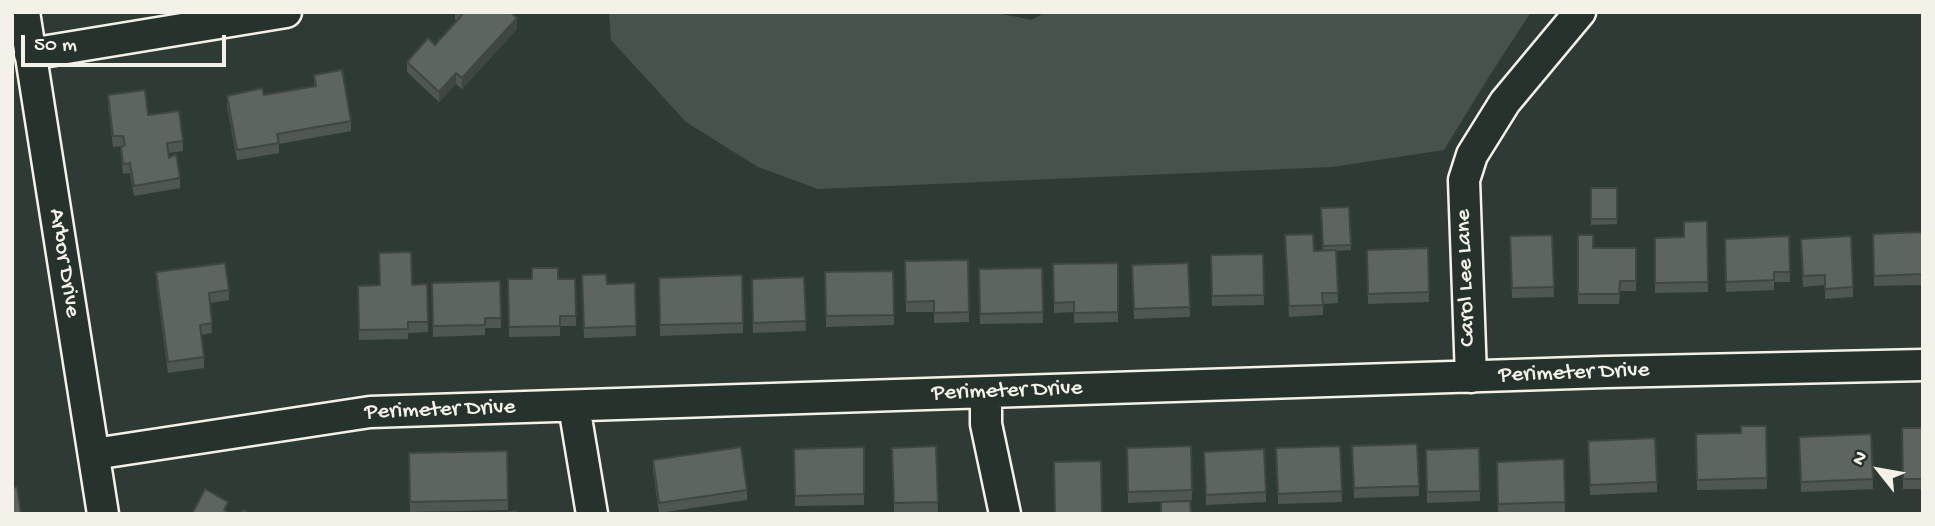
<!DOCTYPE html>
<html>
<head>
<meta charset="utf-8">
<style>
  body { margin:0 }
  #map { position:relative; width:1935px; height:526px; overflow:hidden; background:#2e3b34; font-family:"Gochi Hand",sans-serif }
  canvas { display:block }
  .frame { position:absolute; inset:0; border:14px solid #f4f1e8; pointer-events:none }
  .north { position:absolute; left:1844px; top:435px; width:70px; height:70px; -webkit-text-stroke:5px #26332d; paint-order:stroke; rotate:301deg; font-size:19px; font-weight:700; line-height:28px; text-align:center; color:#f4f1e8 }
  .north::after { content:''; display:block; margin:auto; width:24px; height:32px; background:#f4f1e8; clip-path:polygon(50% 0,100% 100%,50% 72%,0 100%) }
  .scale { position:absolute; left:21px; top:35px; width:205px; height:32px; box-sizing:border-box; border:4px solid #f4f1e8; border-top:0; padding-left:9px; font-size:21px; line-height:24px; white-space:nowrap; color:#f4f1e8; -webkit-text-stroke:5px #26332d; paint-order:stroke }
</style>
</head>
<body>
<div id="map">
<canvas width="1935" height="526"></canvas>
<div class="frame"></div>
<div class="north">N</div>
<div class="scale">50 m</div>
</div>
<script>
const context = document.querySelector('canvas').getContext('2d');
context.lineJoin = 'round';
function fill(path, color) { context.fillStyle = color; context.fill(path, 'evenodd'); }
function strokePath(path, color, width, dash) { context.strokeStyle = color; context.lineWidth = width; context.lineCap = dash ? 'butt' : 'round'; context.setLineDash(dash || []); context.stroke(path); }
function drawText(font, color, halo, rows, align = 'center') {
  context.font = font + ' "Gochi Hand",sans-serif'; context.lineWidth = 6; context.setLineDash([]); context.textBaseline = 'middle'; context.strokeStyle = halo; context.fillStyle = color; for (const [text, x, y, turn = 0] of rows) {
    context.save(); context.translate(x, y); context.rotate((+turn || 0) * Math.PI / 180); context.textAlign = isNaN(turn) ? turn : align; if (halo) context.strokeText(text, 0, 0); context.fillText(text, 0, 0); context.restore();
  }
}
fill(new Path2D(`
  M609,12H993L1032,20L1045,12H1531L1488,78L1444,150L1332,167L818,189L758,167L686,122L611,40Z`), '#48524c');
const minor = new Path2D(`
  M24,12L103,514
  M30,54L286,12
  M1471,377L1464,180L1472,155L1505,102L1580,12
  M986,393V424L1005,514
  M574,406L592,514
  M94,454L370,412L1606,372L1923,365`);
strokePath(minor, '#f4f1e8', 35);
strokePath(minor, '#26332d', 30);
fill(new Path2D(`
  M455,12H510L517,29L462,89L456,84L439,102L407,72V62L435,45L457,21L455,19Z
  M314,75L351,121V131L279,144V153L237,160L227,106V96L264,95L314,86Z
  M108,95L148,115L183,141V151L169,153V158L180,178V188L134,196L130,173L123,174L121,157V147L123,146L113,147L108,105Z
  M1591,188H1617V224L1591,225Z
  M1349,207L1351,250L1336,251L1338,303L1323,304V315L1289,317L1285,245L1314,251H1323L1321,208Z
  M1707,221L1708,292L1655,293V238L1684,237Z
  M1923,232V285L1874,286L1873,234Z
  M1552,235L1554,297L1512,298L1510,236Z
  M1578,235L1593,248H1636V291H1620L1619,304H1578Z
  M1789,236L1790,282H1774V290L1726,292L1725,239Z
  M1428,248L1429,302L1368,304L1367,250Z
  M1801,249L1853,287V297L1825,299V285L1803,287Z
  M1263,254L1264,305L1212,306L1211,255Z
  M968,260L969,322L934,323V312H906L905,261Z
  M1118,263V322L1074,323V312L1054,313L1053,264Z
  M1188,263L1190,317L1134,319L1132,265Z
  M1042,268L1043,323L980,324L979,269Z
  M893,271L894,325L826,327L825,272Z
  M156,272L229,290V300L210,303L212,333L201,335L204,357V368L168,373L156,282Z
  M582,275L607,284L635,283L636,336L584,338Z
  M742,275L743,333L660,336L659,278Z
  M804,277L806,331L753,333L752,279Z
  M508,279H575L576,326H560V336L509,337Z
  M500,281L501,328H485V335L433,337L432,283Z
  M427,284L428,332L408,333V339L359,340L358,286Z
  M1766,426L1767,489L1697,490L1696,434L1741,433Z
  M1902,428H1923V489H1903Z
  M1871,434L1873,489L1801,492L1799,437Z
  M1417,444L1419,496L1354,498L1352,446Z
  M936,446L938,512L894,513L892,448Z
  M1191,446L1192,500L1128,503L1127,448Z
  M1340,446L1342,502L1278,504L1276,448Z
  M864,447V505L795,506L794,449Z
  M1479,448L1480,501L1427,503L1426,450Z
  M507,451L508,510L410,512L409,453Z
  M1588,451L1657,482V492L1590,495Z
  M1204,452L1266,492V502L1206,505Z
  M1564,459L1565,512L1498,514L1497,462Z
  M653,460L747,490V500L659,513L653,470Z`), '#4f5751');
fill(new Path2D(`
  M517,18V29L462,89V78Z
  M456,73V84L439,102V92Z`), '#404742');
const building = new Path2D(`
  M459,12H510L517,18L462,78L456,73L439,92L407,62L428,38L435,45L462,15Z
  M342,70L351,121L277,134L279,143L237,150L227,96L262,88L264,95L316,86L314,75Z
  M145,90L148,115L179,111L183,141L167,143L169,158L176,154L180,178L134,186L130,163L123,164L121,147L125,145L123,136H113L108,95Z
  M1591,188H1617V219H1591Z
  M1349,207L1351,245L1323,246L1321,208Z
  M1707,221L1708,282L1655,283V238L1684,237V222Z
  M1923,232V274L1874,276L1873,234Z
  M1313,234L1314,251L1336,250L1338,293H1322L1323,305L1289,306L1285,235Z
  M1552,235L1554,287L1512,288L1510,236Z
  M1578,235H1593V248H1636V281H1620L1619,294H1578Z
  M1789,236L1790,272H1774V280L1726,282L1725,239Z
  M1851,236L1853,287L1825,289V275L1803,276L1801,239Z
  M1428,248L1429,292L1368,294L1367,250Z
  M411,252L412,285L427,284L428,322H408V329L359,330L358,286L380,285L379,253Z
  M1263,254L1264,295L1212,296L1211,255Z
  M968,260L969,312L934,313V301L906,302L905,261Z
  M225,263L229,290L209,293L212,323L200,325L204,357L168,362L156,272Z
  M1118,263V312L1074,313V302L1054,303L1053,264Z
  M1188,263L1190,307L1134,309L1132,265Z
  M532,268H558V279H575L576,316H560V326L509,327L508,279H532Z
  M1042,268L1043,312L980,314L979,269Z
  M893,271L894,315L826,316L825,272Z
  M606,274L607,284L635,283L636,326L584,328L582,275Z
  M742,275L743,323L660,325L659,278Z
  M804,277L806,321L753,323L752,279Z
  M500,281L501,318H485V325L433,326L432,283Z
  M1741,426H1766L1767,478L1697,480L1696,434L1741,433Z
  M1902,428H1923V479H1903Z
  M1871,434L1873,479L1801,482L1799,437Z
  M1655,438L1657,482L1590,485L1588,441Z
  M1417,444L1419,486L1354,488L1352,446Z
  M936,446L938,502L894,503L892,448Z
  M1191,446L1192,490L1128,492L1127,448Z
  M1340,446L1342,491L1278,494L1276,448Z
  M741,447L747,490L659,503L653,460Z
  M864,447V494L795,496L794,449Z
  M1479,448L1480,491L1427,492L1426,450Z
  M1264,449L1266,492L1206,495L1204,452Z
  M507,451L508,500L410,502L409,453Z
  M1564,459L1565,502L1498,504L1497,462Z
  M1101,461L1102,514H1055L1054,462Z
  M17,487L21,514H12V488Z
  M205,489L228,502L224,510L231,514H192Z
  M1190,501L1191,514H1161V502Z
  M243,510L251,514H241Z
  M516,511V514H497Z`);
fill(building, '#5c655e');
strokePath(building, '#404742', 2);
drawText('23px', '#f4f1e8', '#26332d', [
  ["Arbor Drive",63,263,81],
  ["Carol Lee Lane",1467,278,-92],
  ["Perimeter Drive",1574,374,-2],
  ["Perimeter Drive",1007,392,-2],
  ["Perimeter Drive",440,411,-2]
]);
</script>
</body>
</html>
